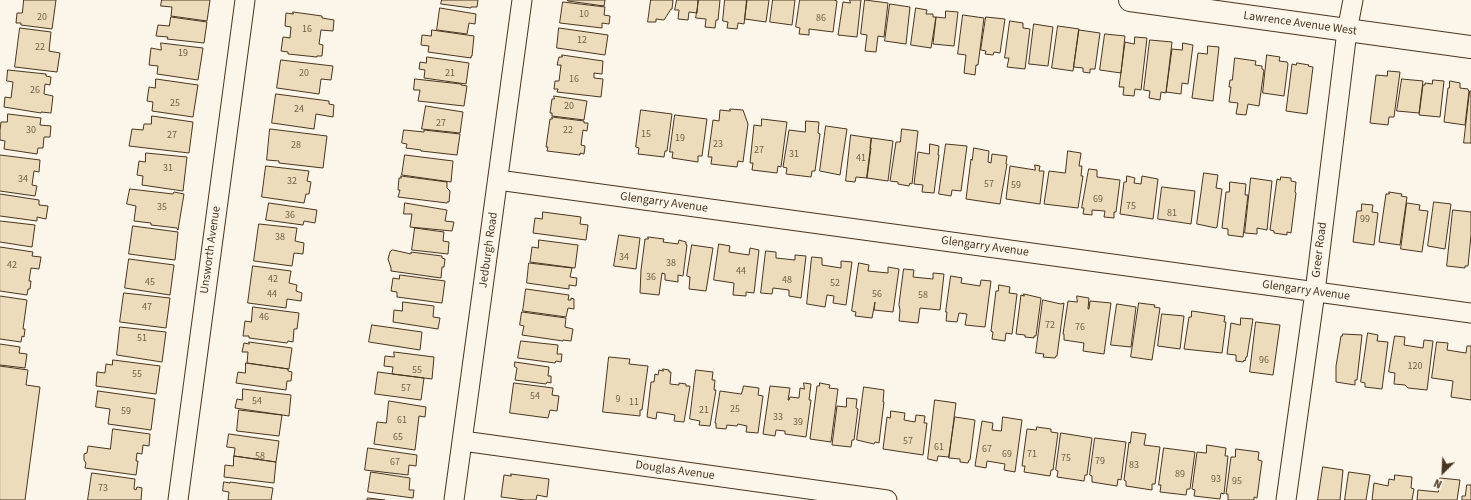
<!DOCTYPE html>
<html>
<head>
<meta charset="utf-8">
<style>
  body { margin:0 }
  #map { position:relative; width:1471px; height:500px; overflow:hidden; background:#fbf6e9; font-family:"Source Sans 3",sans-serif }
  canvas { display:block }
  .north { position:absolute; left:1423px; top:452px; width:40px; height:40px; -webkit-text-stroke:3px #fbf6e9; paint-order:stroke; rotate:204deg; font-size:11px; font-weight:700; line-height:16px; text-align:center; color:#4a3520 }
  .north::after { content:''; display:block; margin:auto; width:14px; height:18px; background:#4a3520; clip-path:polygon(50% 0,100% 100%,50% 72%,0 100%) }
</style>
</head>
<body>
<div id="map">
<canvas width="1471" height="500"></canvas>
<div class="north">N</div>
</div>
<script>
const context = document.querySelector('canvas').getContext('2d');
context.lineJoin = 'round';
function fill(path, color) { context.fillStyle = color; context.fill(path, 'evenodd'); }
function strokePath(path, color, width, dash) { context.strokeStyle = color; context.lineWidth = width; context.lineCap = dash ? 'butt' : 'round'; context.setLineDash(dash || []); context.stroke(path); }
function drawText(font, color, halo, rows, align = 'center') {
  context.font = font + ' "Source Sans 3",sans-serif'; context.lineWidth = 3; context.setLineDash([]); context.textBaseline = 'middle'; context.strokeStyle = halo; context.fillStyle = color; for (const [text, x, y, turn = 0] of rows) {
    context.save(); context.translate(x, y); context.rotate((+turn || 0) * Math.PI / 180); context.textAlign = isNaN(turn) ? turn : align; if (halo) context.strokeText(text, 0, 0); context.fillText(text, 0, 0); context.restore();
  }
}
const building = new Path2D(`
  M24,0H56L52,29L21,25V23H16L17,13H22Z
  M162,0H210L207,21L171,16L172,7L161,6Z
  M442,0H478L477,7H471V8L441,4Z
  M568,0H605L604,6L568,1Z
  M651,0H673L672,9H671L664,20L656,19V22H648Z
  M677,0H698L697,13L689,12L688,20L678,19L679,10H675Z
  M699,0H720L718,20H716L715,28L705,27L706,19L696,18Z
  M725,0H747L744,24L738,23L737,29L727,28L728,22L723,21Z
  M747,0H769L766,22L745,19Z
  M773,0H795L792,25L770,22Z
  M800,0H834L837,1L833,32L809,29V35L799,34L800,28L796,27Z
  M850,0H861L857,37L838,35L843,2L850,3Z
  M865,0L888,3L884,37L878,36L876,52L865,51L867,35L861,34Z
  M563,2L605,7L604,15L610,16L609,24L602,23V28L560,23Z
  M890,4L910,7L906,44L885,41Z
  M440,8L476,14L475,24L469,23L467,34L437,30Z
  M916,8L927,10L926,14H933V17H936L931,48L911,45Z
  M946,11L958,12L954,46L933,44L936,17L945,18Z
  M293,12L322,16V18L334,20L333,31L321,30L319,44L323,45L322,56H317V57L288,54V52L281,51L283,37L290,38L291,27L285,26L286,13L293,14Z
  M963,15L984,18L978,65H976L975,75L964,73L966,55L958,54Z
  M171,17L207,22L204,43L167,39L168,37L156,36L158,25L169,26Z
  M986,17L1005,19L1000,53L994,52L993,55L985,54L986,51L981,50Z
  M1010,21L1023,23V28L1030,29L1025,69L1007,67L1009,58H1005Z
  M1034,24L1053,27L1048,66L1029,64Z
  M1058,26L1079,29L1073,71L1052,68Z
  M20,28L51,32L49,51L60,53L57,72L15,67Z
  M559,28L608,35L605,55L557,48Z
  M432,30L474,36L472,56H471V58L428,52L429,46L421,45L422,35L431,36Z
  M1079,30L1100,33L1095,69H1090V73L1083,72V68L1074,67Z
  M1105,34L1125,36L1121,73L1100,70Z
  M1135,37L1147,38L1141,90L1135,89L1134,96L1123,95L1124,87H1119L1125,42L1134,44Z
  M1150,40L1172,42L1166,93L1161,92L1160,100L1149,98L1150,91L1144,90Z
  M161,43L203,48L198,80L157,74L158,66L149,65L151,48L161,50Z
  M1183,43L1193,45L1188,84L1182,83L1181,94L1166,92L1172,49L1182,50Z
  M1208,46L1219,47L1213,101L1192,98L1198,53L1207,54Z
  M562,55L603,61L602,74L594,73V78L603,79L601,97L557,92L558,89H554L555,81H559L561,65H557L559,57H562Z
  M1267,55L1280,57L1279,61L1287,62L1288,64L1284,96L1263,93Z
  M427,57L469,63L466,84L424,78L425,70L419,69L420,62L426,63Z
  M1235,58L1256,61L1255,65L1262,66V69L1264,70L1259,106L1248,104L1246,115L1236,114L1238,103L1229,102L1231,87H1229L1230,80H1232Z
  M281,60L333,66L331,80L321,79L319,94L277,88Z
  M1297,63L1309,65L1308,66L1313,67L1307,114L1286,111L1292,64L1296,65Z
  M8,70L46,74V76L51,77L50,85L45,84L44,94L53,96L51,113L41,112V113L4,107L5,97L11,98L13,82L7,81Z
  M1388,71L1400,72L1394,117H1389L1388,125L1370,123L1376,75L1387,76Z
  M156,79L198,85L193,117L152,111L153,102L147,101L149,87L155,88Z
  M415,79L461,84V85L467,86L464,106L418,101L420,90H414Z
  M1402,79L1423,81L1419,113L1397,111Z
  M1433,80L1444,81L1440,117L1419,115L1423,85H1425V83L1432,84Z
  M1450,81L1460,83V88L1468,89V90L1469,91L1465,125L1444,122L1448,88H1449Z
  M1470,91H1471V143H1464Z
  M276,94L329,101V104L334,105L333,117L316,114L314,129L272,123Z
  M554,96L587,101L584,120L552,116V113H550L552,99H554Z
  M426,106L463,112L460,133L422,129Z
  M730,109L743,110L748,124L743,162L738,161L737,167L711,164L712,157H708L713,120L719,121L720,110L730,111Z
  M641,110L672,114L667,151H665L664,157L638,154L639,148L636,147Z
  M8,114L41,118L40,125L51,126L50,137H44L43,148H38L37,154L4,149L5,141L0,140V130L1,122H7Z
  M675,115L707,119L702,156H698V162L672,158L673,152H670Z
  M152,116L193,122L189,153L129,146L132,129L143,130L144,124H151Z
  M552,117L584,121V123H588L587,131L583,130L581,145L585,146L584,154L580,153V155L547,151L548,147H546L550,119H552Z
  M762,119L787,122L781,167L778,166L777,173L752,170L753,163H750L754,125L761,126Z
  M806,121L819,122L818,133L820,134L815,171H812L811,177L786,174L787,168L783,167L789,130L805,132Z
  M826,126L847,129L840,175L820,171Z
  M270,129L327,136L323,168L279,163V161L267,160Z
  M902,129L918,131L912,184L910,183L909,186L898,184V182L890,181L896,142H900Z
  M404,130L424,132V130L460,134L457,155L421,151V150L406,148L407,144L402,143Z
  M851,135L871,138L870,148H871L867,178L856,177L855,182L846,181Z
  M872,138L893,141L888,181L867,178Z
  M930,144L939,146L938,155H939L934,193L922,192L923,185L914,184L918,152L929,154Z
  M946,144L967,146L961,191L952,190L951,196L939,194Z
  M974,148L989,151L988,162L991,163L992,154L1007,156L1006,164H1007L1000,204L966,199L971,159L972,160Z
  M1068,151L1081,153L1079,166H1082L1081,176H1083L1078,208L1044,204L1049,171L1065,173Z
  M146,153L187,157L183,191L142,185L143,176L137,175L139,161L145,162Z
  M0,155L40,160L39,172L34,171L32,185L37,186L35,196L0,191Z
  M405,155L453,161L451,182L402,175Z
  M1035,165L1040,166L1039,171H1044L1040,204L1006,199L1010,166L1035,170Z
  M266,166L309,171L307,181L311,182L309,194H306L304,203L262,197Z
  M1089,169L1097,170V177L1120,180L1116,212H1114V218L1104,217L1105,211L1092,210V215L1083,214L1084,208H1082Z
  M1204,173L1218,175L1216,188L1222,189L1217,227L1216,228L1197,224Z
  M401,176L447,182V188L450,191L449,202H447V203L398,197L400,190H398L399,178H401Z
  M1127,176L1135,178L1134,183L1141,184L1142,176L1158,179L1153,219L1120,214L1124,182H1126Z
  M1281,177L1291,178V181L1296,182L1295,192L1296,193L1291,233L1287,232V235L1274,233V231L1270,230L1277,179L1280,180Z
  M1251,178L1272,181L1267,230L1257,228V234L1245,233Z
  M1230,182L1246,184L1245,195H1248L1243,237L1228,235V229L1222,228L1226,192H1229Z
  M1162,187L1195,191L1191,224L1158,219Z
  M130,189L173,194L174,192L184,194L178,230L177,229V228L151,225V223L134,221L136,206L127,204Z
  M1389,192L1402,194L1401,196L1407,197L1400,245L1379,242L1386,194H1389Z
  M0,194L39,200V205L48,206L46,219L37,217V221L0,216Z
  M1434,202L1451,204L1445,249L1428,246Z
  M269,203L317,210L315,223L304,221L303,225L266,220Z
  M405,203L447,210L445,221L454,222L452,231L410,227L412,214H404Z
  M1407,203L1420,205L1419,210L1428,211L1422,252L1401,249Z
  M1362,204L1373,205L1372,212L1378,213L1374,245L1353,242L1357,211H1361Z
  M1453,210L1471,212V235L1468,266H1465V268L1447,266Z
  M543,212L581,217L580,224L588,225L586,240L533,233L535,218L542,219Z
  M0,221L35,225L32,247L0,242Z
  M259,224L297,228L295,241L304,243L303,254L294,253L292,266L254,261Z
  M133,226L178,232L175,260L129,254Z
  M415,228L444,232L443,241L449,242L448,254L412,250Z
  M619,235L640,238L636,269L614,266Z
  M648,237L664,239L663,242L678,244L679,240L686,242V245H687L683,276L678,275V282L665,280V274L662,273L659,295L640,293L641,270L645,239H648Z
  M539,240L578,245L575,268L530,262L532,247L538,248Z
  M719,244L730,246L729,252L749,255L750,248L759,250L754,293L746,292V296L733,295L734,283L714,280Z
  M692,245L713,248L706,291L689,289L690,277L687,276Z
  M0,247L33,252L32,256L41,257L39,269L31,268L29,281H31L30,289H28L27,295L0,291Z
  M393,250L411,254V252L442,256V258L445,259L444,267H442L441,278L391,271V268L388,259L390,252Z
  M766,251L776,252V258L795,260V255L806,256L801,298L789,296V290L773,288L772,294L761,293Z
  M812,257L822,258V265L841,268V261L852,262L846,305L833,303L834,296L827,295L825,307L807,304Z
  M129,259L174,265L170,295L125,288Z
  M529,263L572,268L570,277L577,278L576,286L569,285V289L527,283Z
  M859,263L869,265L868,271L888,273V267L899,269L893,312L874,310L875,302L872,318L855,316L856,312L852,311Z
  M253,266L291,271L289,283L297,285L296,291L302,293L301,301L287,299L286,308L248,303Z
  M904,269L914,270L913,277L933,279V273L944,274L940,310L920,308L918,323L899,321L900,310L899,305Z
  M400,275L445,281L442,303L397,297V292L391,291L393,278L399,279Z
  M951,276L962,278L961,283L980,286L981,280L991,281L985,327L965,325L967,314L959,313L957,322L946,321L947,312H946Z
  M999,285L1010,287L1009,293L1017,294L1012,334L1006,333L1005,341L992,339L993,332L991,331L996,291H998Z
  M526,289L569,295L568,300H571V298L574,299V309L568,308L566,317L523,311Z
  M124,293L170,298L166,328L120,322Z
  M1024,294L1041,298L1036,336H1034V338L1025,337V335L1016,334L1021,295L1024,296Z
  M0,296L27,300L23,329H25L24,337L22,336L21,342L0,339Z
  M1077,296L1089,298L1088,309H1089L1090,301L1111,303L1104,354L1083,351L1084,343L1064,340V334H1063L1068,301L1077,302Z
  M1043,300L1061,304L1064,303L1057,356H1056L1055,358L1043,357L1044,354L1036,353Z
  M403,302L434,306L433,317L440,318L438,329L393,322L394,310L402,311Z
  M1139,303L1155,305L1154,307L1160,308L1152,360L1131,357Z
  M1117,304L1136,307L1131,347L1111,345Z
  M253,307L299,313L297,329H294L293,342L288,341L287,343L249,338V336H243L245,321L251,322Z
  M1192,311L1225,316L1224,322H1226L1222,353L1184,349L1189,317H1191Z
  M522,312L566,318L565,327L573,329L571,341L563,340V341L522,335L524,326L520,325Z
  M1162,314L1184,316L1180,349L1158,346Z
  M1241,318L1253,319L1247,357H1246L1245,361L1244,360L1243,362L1236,361V355L1227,354L1231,323L1240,325Z
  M1256,322L1280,325L1273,375L1250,372Z
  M372,325L422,332L420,350L369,342Z
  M120,327L166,332L162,362L117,355Z
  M1368,333L1378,335L1377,341L1388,342L1382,389L1365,387V383L1361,382Z
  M1343,334L1362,335L1357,380H1355V385L1336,382V366L1341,336H1342Z
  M1395,336L1405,337L1404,345L1423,348L1424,340L1433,341L1427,390L1408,388L1405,385L1394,384L1395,373L1389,372Z
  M521,341L558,345L557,354H562L561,362L556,361L555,363L518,358Z
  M249,342L292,348L289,369L247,363L248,352H242L244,343L249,344Z
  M1437,342L1448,343L1447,350L1466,353L1467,346H1471V400L1451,397L1453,381L1432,378Z
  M0,344L20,347L19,353L27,354L25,368L0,365Z
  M394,352L434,357L432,379L392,374L393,367L384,366L385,356L394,357Z
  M609,357L630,359L629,364L648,366L642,410H640V416L603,412Z
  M113,360L160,366L156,394L96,386L97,372L105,373L106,364L112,365Z
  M515,362L549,367L548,376H551V383L547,382L546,384L515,380L517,368L515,367Z
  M246,363L288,369V371L292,372L291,381H287L286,390L236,383L238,372L245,373Z
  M0,366L28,370L26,385L40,387L25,500H0Z
  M663,369L669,370V372H671L670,384L679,385V383L686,384V386H690L684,422L674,421L675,415L657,412L656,419L647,417L651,382H654L655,374L658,375L659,370L663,371Z
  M696,370L713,372L712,380H715L714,390H716L710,426L699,425L700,421L690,419Z
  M378,372L424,378L421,400L375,394Z
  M514,383L553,388L552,395L559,396L557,411L550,410L548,418L510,413Z
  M804,383L811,384L809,400H811L806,437L785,434V431L776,430L775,436L763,434L770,386L790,388L788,400H789L790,397L799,398L800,388L804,389Z
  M820,383L830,385L829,388L838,389L831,442L810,439L817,386H819Z
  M744,386L759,388L758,395L763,396L758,433L746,432L747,426L738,424L737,426L727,425L726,429L716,428V423H715L720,391L741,394Z
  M864,387L884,390L883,402H884L879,443L875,442L874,444L857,440Z
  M243,389L291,395L289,416L235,408L237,399L242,400Z
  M98,391L155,399L151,430L108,424L110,409L96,407Z
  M847,398L857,399L856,408L858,409L854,440H852L851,447L832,445L837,406L846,407Z
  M935,400L956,403L949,457L938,456L937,461L928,459Z
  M389,401L426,407L425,417L419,416L415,450L374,444L377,422L386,423Z
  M239,410L282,415L279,436L237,431Z
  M891,411L905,413L904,420L915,422L916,415L925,416L924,423H927L923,455L883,449L887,417L890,418Z
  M955,417L975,420L970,460H969L968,463L960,462V459L949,458Z
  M1003,417L1022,420L1015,472L1004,470L1005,464L987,461L986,468L975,466L982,421L993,423L992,430L1001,431Z
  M1037,427L1051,429V432L1058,433L1053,470H1051L1050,476L1024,472L1025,466H1022L1027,429L1036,430Z
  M113,429L150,434L149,446L143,445L142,454L137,453L136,461H138L136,475L85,468L86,463L84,460V454L87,453L88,446L110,449Z
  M1132,432L1146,434L1144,445L1160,447L1155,484H1152V490L1126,486V481L1124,480L1129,442L1130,443Z
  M1061,433L1092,438L1087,475H1085L1084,481L1057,477L1058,471L1056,470Z
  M229,434L279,441L276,462L234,456L235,448L227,447Z
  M1095,438L1126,442L1121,480L1118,479L1117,486L1092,482V476L1090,475Z
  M1207,445L1226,448L1225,456H1228L1224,494L1221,493L1220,499L1194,496L1195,490L1192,489L1197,452L1206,453Z
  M368,448L417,455L416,466L409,465L408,475L365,470Z
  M1164,448L1195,452L1190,489H1187L1186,495L1160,492L1161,485H1159Z
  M1236,449L1259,452L1258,460L1262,461L1257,498L1254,497V500H1228V494H1226L1231,457H1235Z
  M234,456L276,462L274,483L224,477L225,465L233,466Z
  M1323,467L1343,470L1340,500H1318Z
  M371,472L410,478L409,490H414L413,498L368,492Z
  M1349,472L1370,475L1366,500H1345Z
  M92,473L135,479L134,489L136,490L137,487L142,488L141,500H88Z
  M511,474L549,479L547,497L537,495L536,500H525L501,497L504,475L511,476Z
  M1395,475L1412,477L1411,488L1414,489L1412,500H1372L1374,483L1388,486L1389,479L1394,480Z
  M1440,478L1460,480L1457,500H1417L1418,490L1438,492Z
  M224,482L230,483V482L273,488L271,500H228L229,492L223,491Z
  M1467,485H1471V500H1462V496H1465Z
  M368,498L385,500H367Z`);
fill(building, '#ecdcbc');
strokePath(building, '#4a3520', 1);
const street = new Path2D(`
  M498,180L1471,313
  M463,441L887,500
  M178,500L245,0
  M454,500L522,0
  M1286,500L1315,292L1347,31L1353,0`);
const secondary = new Path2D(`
  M1130,0L1471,47`);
strokePath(street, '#4a3520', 21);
strokePath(secondary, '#4a3520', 24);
strokePath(street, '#fbf6e9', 19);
strokePath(secondary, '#fbf6e9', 22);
drawText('10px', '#725f47', null, [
  ["10",584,15],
  ["20",42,18],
  ["86",821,19],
  ["16",307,30],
  ["12",582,41],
  ["22",40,48],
  ["19",183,54],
  ["20",304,74],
  ["21",450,74],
  ["16",574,80],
  ["26",35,91],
  ["25",175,104],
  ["20",569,107],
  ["24",299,110],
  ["27",441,124],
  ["30",31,131],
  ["22",568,131],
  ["15",646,135],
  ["27",172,136],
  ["19",680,139],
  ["23",718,145],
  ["28",296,146],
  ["27",759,151],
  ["31",794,155],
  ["41",861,159],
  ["31",168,169],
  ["34",23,180],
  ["32",292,182],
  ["57",989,185],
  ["59",1016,186],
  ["69",1098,200],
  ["75",1131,207],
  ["35",162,208],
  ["81",1172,214],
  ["36",290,216],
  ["99",1365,220],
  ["38",280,238],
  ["34",624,258],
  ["38",671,264],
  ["42",12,266],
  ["44",741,272],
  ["36",651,278],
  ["42",273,280],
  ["48",787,281],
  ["45",150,283],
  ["52",835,284],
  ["44",272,295],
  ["56",877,295],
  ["58",923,296],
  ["47",147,308],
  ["46",264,318],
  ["72",1050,326],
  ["76",1080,328],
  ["51",142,339],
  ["96",1264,361],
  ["120",1415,367],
  ["55",417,371],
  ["55",137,375],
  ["57",406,389],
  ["54",535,397],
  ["9",618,400],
  ["54",257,402],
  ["11",634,403],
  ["25",735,410],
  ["21",704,411],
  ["59",126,412],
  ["33",778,418],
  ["61",402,421],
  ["39",798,423],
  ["65",398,438],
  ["57",908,442],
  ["61",939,448],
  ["67",987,450],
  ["69",1007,455],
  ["71",1032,455],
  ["58",260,457],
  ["75",1066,459],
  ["79",1100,462],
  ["67",395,463],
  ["83",1134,466],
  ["89",1180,475],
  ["93",1216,480],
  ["95",1237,482],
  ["73",103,489]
]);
drawText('12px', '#4a3520', '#fbf6e9', [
  ["Lawrence Avenue West",1300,24,8],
  ["Glengarry Avenue",664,203,8],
  ["Glengarry Avenue",985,247,8],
  ["Unsworth Avenue",211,250,-82],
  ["Jedburgh Road",489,250,-82],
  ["Greer Road",1320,250,-83],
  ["Glengarry Avenue",1306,291,8],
  ["Douglas Avenue",675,471,8]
]);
</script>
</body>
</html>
